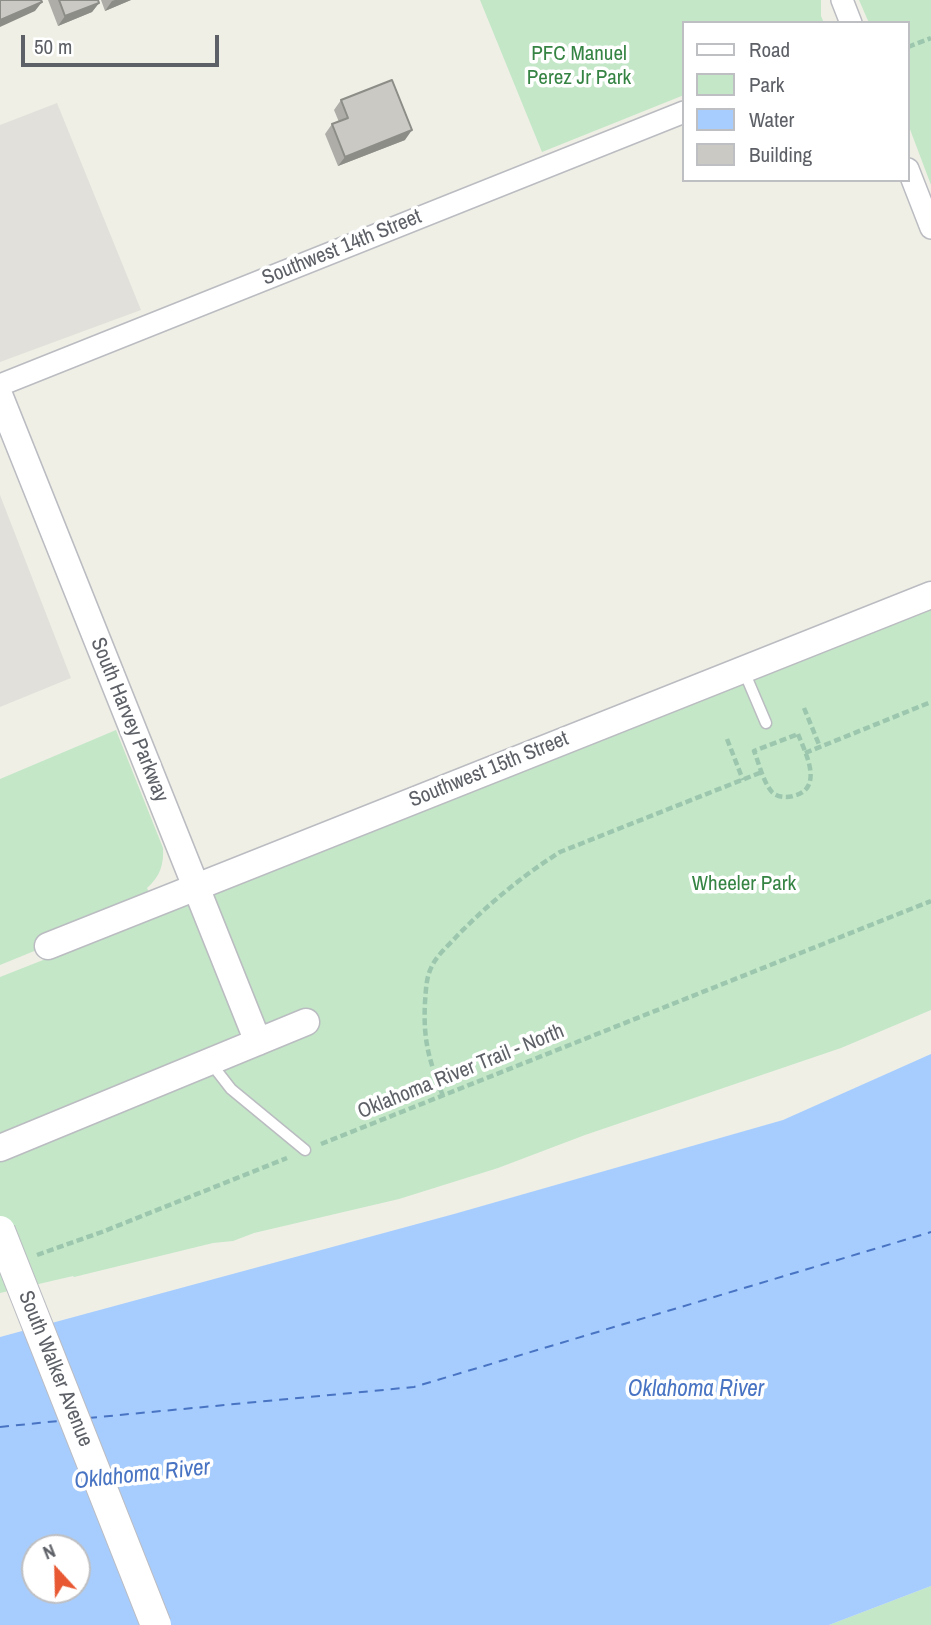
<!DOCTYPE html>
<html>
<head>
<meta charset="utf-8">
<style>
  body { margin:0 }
  #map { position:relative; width:931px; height:1625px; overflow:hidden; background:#efefe6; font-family:"Archivo Narrow",sans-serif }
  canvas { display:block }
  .legend { position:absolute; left:682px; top:21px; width:228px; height:161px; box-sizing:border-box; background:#fff; border:2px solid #bebfc2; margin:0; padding:9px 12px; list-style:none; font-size:21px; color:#5d6066 }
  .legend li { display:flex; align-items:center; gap:14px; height:35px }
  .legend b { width:35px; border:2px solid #bebfc2 }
  .north { position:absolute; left:21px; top:1534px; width:70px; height:70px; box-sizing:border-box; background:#fff; border:2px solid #bebfc2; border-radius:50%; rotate:338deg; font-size:19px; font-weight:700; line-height:28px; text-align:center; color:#5d6066 }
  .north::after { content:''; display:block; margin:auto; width:24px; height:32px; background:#e85933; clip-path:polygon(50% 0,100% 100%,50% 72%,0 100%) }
  .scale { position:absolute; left:21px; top:35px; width:198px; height:32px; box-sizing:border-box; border:4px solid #5d6066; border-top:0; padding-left:9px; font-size:21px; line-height:24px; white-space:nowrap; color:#5d6066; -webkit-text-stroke:5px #fff; paint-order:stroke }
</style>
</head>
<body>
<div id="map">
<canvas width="931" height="1625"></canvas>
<ul class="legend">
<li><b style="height:9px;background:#fff"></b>Road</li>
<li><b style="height:19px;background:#c3e7c7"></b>Park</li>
<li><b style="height:19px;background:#a7cdfe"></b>Water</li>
<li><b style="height:19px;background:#cac9c3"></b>Building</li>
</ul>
<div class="north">N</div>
<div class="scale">50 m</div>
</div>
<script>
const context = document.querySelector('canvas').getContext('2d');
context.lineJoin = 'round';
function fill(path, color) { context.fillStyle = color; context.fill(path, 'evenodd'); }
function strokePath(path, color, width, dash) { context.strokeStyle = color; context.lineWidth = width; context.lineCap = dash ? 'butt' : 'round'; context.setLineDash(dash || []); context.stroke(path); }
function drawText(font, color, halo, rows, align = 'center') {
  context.font = font + ' "Archivo Narrow",sans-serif'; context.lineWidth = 7; context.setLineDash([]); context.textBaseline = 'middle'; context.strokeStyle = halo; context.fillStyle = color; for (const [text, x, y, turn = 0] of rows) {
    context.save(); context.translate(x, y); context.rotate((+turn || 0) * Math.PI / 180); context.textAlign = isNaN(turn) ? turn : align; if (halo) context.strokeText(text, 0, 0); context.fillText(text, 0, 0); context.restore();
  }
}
fill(new Path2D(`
  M57,103L141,310L0,362V125Z
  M0,495L71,678L0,707Z`), '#e1e0da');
fill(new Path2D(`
  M480,0H821V16L824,23H684V95L542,152Z
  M859,0H931V185L908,124V23H869Z
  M931,610V1010L841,1048L585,1135L498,1168L399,1199L254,1233L233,1241L213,1243L74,1277L73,1276L0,1293V977Z
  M116,730L163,848C164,864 160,877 147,888L154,902L0,965V779Z
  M931,1586V1625H829Z`), '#c3e7c7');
fill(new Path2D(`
  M931,1054V1586L829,1625H0V1337L454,1214L783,1120ZM35,1548H77V1590H35Z`), '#a7cdfe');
strokePath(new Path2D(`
  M88,1418L414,1387L931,1232
  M0,1427L58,1421`), '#4874c3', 2, [9, 7]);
const service = new Path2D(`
  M743,669L766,723
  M210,1062L231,1089L305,1150`);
const minor = new Path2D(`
  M842,0L851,23
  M908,169L931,228
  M0,385L684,112`);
const tertiary = new Path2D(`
  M0,397L258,1042
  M48,946L931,595
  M0,1148L306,1022`);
strokePath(service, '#babcc1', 13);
strokePath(minor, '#babcc1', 24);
strokePath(tertiary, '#babcc1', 29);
strokePath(new Path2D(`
  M908,47L931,38
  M804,708L820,747
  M798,734C805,752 825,789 793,796C786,798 777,797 772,792C763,782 759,763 754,751Z
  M727,739L743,780
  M805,753L931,702
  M443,1096C429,1060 423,1041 425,1002C426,990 426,977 432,966C437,955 448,946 456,937C487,905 522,876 560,852L762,772
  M321,1144L931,901
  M37,1255L102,1232L287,1158`), '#9cc7ae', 4.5, [7, 3.5]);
strokePath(service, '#fff', 10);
strokePath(minor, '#fff', 21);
strokePath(tertiary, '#fff', 26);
const secondaryBridge = new Path2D(`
  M0,1231L156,1625`);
strokePath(secondaryBridge, '#bbbdc3', 32, []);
strokePath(secondaryBridge, '#fff', 30);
fill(new Path2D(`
  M48,0H98L99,3L92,12L58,26Z
  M101,0H131L105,11Z
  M341,100L405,140L338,166L325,134L332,124L339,122L334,110Z`), '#aeada8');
fill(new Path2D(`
  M115,0H131L105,11L112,1Z
  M42,2L35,11L0,27V20Z
  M99,3L92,12L58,26L65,16Z
  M412,130L405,140L338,166L345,157Z`), '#8d8d88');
const building = new Path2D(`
  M0,0H41L42,2L0,20Z
  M59,0H98L99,3L65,16Z
  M392,80L412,130L345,157L332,124L348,118L341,100Z`);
fill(building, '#cac9c3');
strokePath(building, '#8d8d88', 2);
drawText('21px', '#368444', '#fff', [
  ["PFC Manuel",579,54],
  ["Perez Jr Park",579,78],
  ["Wheeler Park",744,884]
]);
drawText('21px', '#5d6066', '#fff', [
  ["Southwest 14th Street",342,248,-22],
  ["South Harvey Parkway",129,720,68],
  ["Southwest 15th Street",489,770,-22],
  ["Oklahoma River Trail - North",461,1072,-22],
  ["South Walker Avenue",55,1369,68]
]);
drawText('italic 23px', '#4874c3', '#fff', [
  ["Oklahoma River",696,1390],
  ["Oklahoma River",142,1475,-6]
]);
</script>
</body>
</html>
